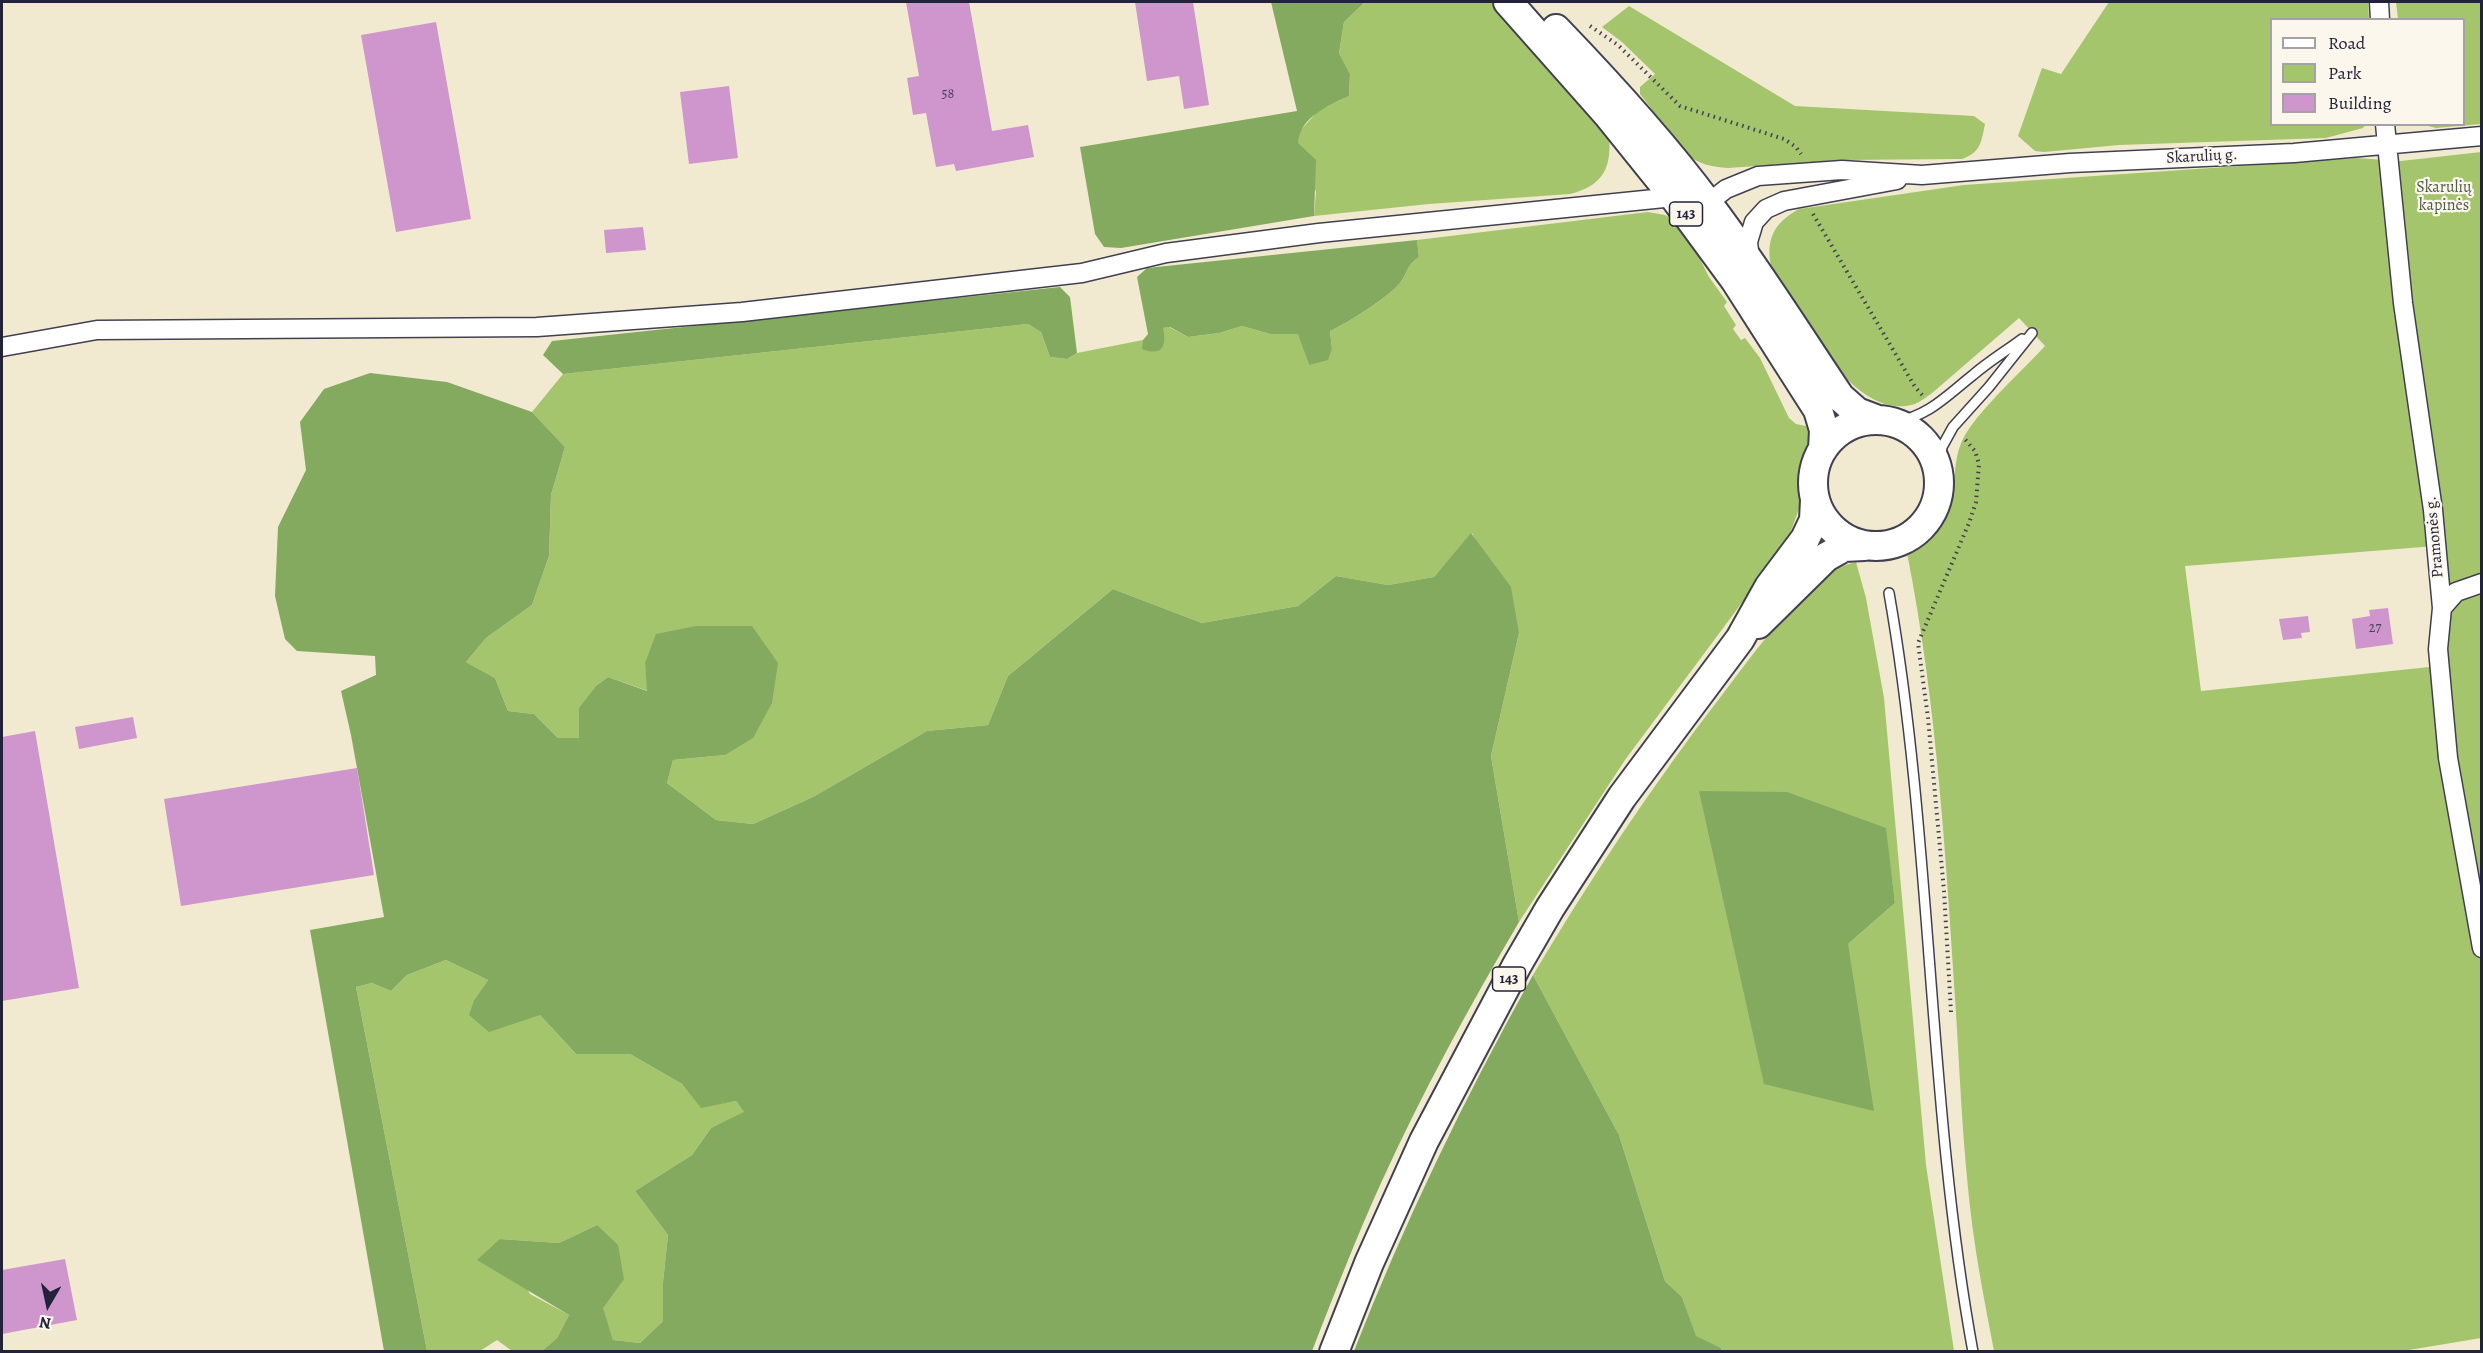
<!DOCTYPE html>
<html>
<head>
<meta charset="utf-8">
<style>
  body { margin:0 }
  #map { position:relative; width:2483px; height:1353px; overflow:hidden; background:#f1ead0; font-family:Alegreya,serif }
  canvas { display:block }
  .frame { position:absolute; inset:0; border:3px solid #22223b; pointer-events:none }
  .legend { position:absolute; left:2270px; top:18px; width:195px; height:108px; box-sizing:border-box; background:#fbf7ec; border:2px solid #a4a2a5; margin:0; padding:8px 10px; list-style:none; font-size:18px; color:#22223b }
  .legend li { display:flex; align-items:center; gap:12px; height:30px }
  .legend b { width:30px; border:2px solid #a4a2a5 }
  .north { position:absolute; left:18px; top:1275px; width:60px; height:60px; -webkit-text-stroke:4px #fbf7ec; paint-order:stroke; rotate:189deg; font-size:16px; font-weight:700; line-height:24px; text-align:center; color:#22223b }
  .north::after { content:''; display:block; margin:auto; width:21px; height:27px; background:#22223b; clip-path:polygon(50% 0,100% 100%,50% 72%,0 100%) }
</style>
</head>
<body>
<div id="map">
<canvas width="2483" height="1353"></canvas>
<div class="frame"></div>
<ul class="legend">
<li><b style="height:8px;background:#fff"></b>Road</li>
<li><b style="height:16px;background:#a5c56d"></b>Park</li>
<li><b style="height:16px;background:#ce96cd"></b>Building</li>
</ul>
<div class="north">N</div>
</div>
<script>
const context = document.querySelector('canvas').getContext('2d');
context.lineJoin = 'round';
function fill(path, color) { context.fillStyle = color; context.fill(path, 'evenodd'); }
function strokePath(path, color, width, dash) { context.strokeStyle = color; context.lineWidth = width; context.lineCap = dash ? 'butt' : 'round'; context.setLineDash(dash || []); context.stroke(path); }
function drawText(font, color, halo, rows, align = 'center') {
  context.font = font + ' Alegreya,serif'; context.lineWidth = 4.5; context.setLineDash([]); context.textBaseline = 'middle'; context.strokeStyle = halo; context.fillStyle = color; for (const [text, x, y, turn = 0] of rows) {
    context.save(); context.translate(x, y); context.rotate((+turn || 0) * Math.PI / 180); context.textAlign = isNaN(turn) ? turn : align; if (halo) context.strokeText(text, 0, 0); context.fillText(text, 0, 0); context.restore();
  }
}
fill(new Path2D(`
  M1365,2H1491L1538,51L1609,136C1612,169 1602,186 1570,194L1429,204L1314,216L1316,192L1297,143L1298,133L1318,111L1349,96L1350,74L1339,53L1344,22Z
  M2109,2H2368L2369,19L2272,20V124L2365,125L2363,128L2326,138L2119,145L2044,152L2035,151L2018,136L2042,68L2061,74Z
  M2396,2H2481V124L2436,128L2424,125L2464,124V20L2398,19Z
  M1629,6L1795,106L1974,116L1985,124C1981,143 1981,152 1962,159L1842,160L1728,168C1711,167 1699,164 1686,154L1640,94V87L1655,74L1622,42L1602,27Z
  M2481,152V1338L2397,1352L1994,1351C1988,1320 1982,1289 1977,1258C1964,1177 1961,1095 1956,1013C1946,860 1937,704 1907,553C1931,540 1948,521 1952,493C1956,473 1954,454 1965,435C1982,407 2021,372 2045,346L2019,318L1931,394C1926,397 1920,402 1915,404C1853,424 1799,312 1772,271C1765,241 1772,224 1799,209L1964,185L2356,158L2401,161ZM2435,546L2439,666L2201,691L2185,566Z
  M1648,212L1665,215L1679,223L1687,233L1709,277L1727,302L1724,306L1736,325L1733,329L1741,340L1745,338L1760,358L1789,418L1796,424L1806,426L1808,430V443L1801,473L1800,506L1787,542L1625,760L1519,922L1491,756L1519,633L1472,533L1434,577L1388,585L1336,576L1298,606L1202,623L1113,589L1008,676L988,725L927,731L813,797L753,824L716,820L667,783L673,760L725,755L645,663L648,691L608,677L597,685L579,738H558L534,714L508,711L495,678L466,662L486,638L532,605L549,556L551,495L565,447L532,412L563,374L1028,324L1041,332L1050,357L1067,359L1077,353L1143,340V349L1163,328L1169,327L1188,337L1219,333L1242,326L1270,334H1299L1309,365L1332,349L1330,331C1346,324 1390,296 1400,283C1409,271 1405,267 1419,257L1417,240Z
  M1856,562L1866,598L1884,698L1926,1165L1954,1351H1722L1721,1348L1696,1337L1682,1297L1665,1281L1619,1135L1533,975C1591,878 1653,784 1722,695C1753,654 1784,611 1823,577C1833,569 1844,565 1856,562ZM1885,828L1895,903L1848,944Z
  M446,960L488,980L474,1000L540,1015L576,1054H630L682,1084L701,1107L736,1101L745,1113L711,1128L692,1155L635,1191L668,1235L663,1282V1321L640,1343L613,1340L602,1308L597,1225L559,1243L500,1239L530,1294L569,1315L557,1338L542,1351H512L497,1340L480,1351H427L356,987L372,983L391,991L407,975Z`), '#a5c56d');
fill(new Path2D(`
  M1271,2H1365L1344,22L1339,53L1350,74L1349,96C1328,106 1300,117 1298,143L1316,160L1314,216L1121,248L1104,247L1095,234L1080,147L1297,111Z
  M1417,240L1419,257C1405,267 1409,271 1400,283C1390,296 1346,324 1330,331L1332,349L1328,360L1309,365L1298,334H1270L1242,326L1219,333L1188,337L1170,327L1163,328C1167,345 1163,357 1142,349L1143,340L1148,334L1137,277L1147,268Z
  M1060,287L1070,297L1077,353L1067,359L1050,357L1041,332L1028,324L563,374L543,355L552,341Z
  M370,373L447,382L532,412L565,447L551,495L549,556L532,605L486,638L466,662L495,678L508,711L534,714L558,738H579V708L597,685L608,677L647,691L645,663L656,634L696,626H752L778,663L772,703L753,738L725,755L673,760L667,783L716,820L753,824L813,797L927,731L988,725L1008,676L1113,589L1202,623L1298,606L1336,576L1388,585L1434,577L1471,533L1511,587L1519,633L1491,756L1519,922C1469,1007 1422,1093 1381,1183C1356,1238 1334,1295 1312,1351H542L557,1338L569,1315L477,1260L500,1239L559,1243L597,1225L618,1245L624,1279L603,1308L613,1340L640,1343L663,1321V1282L668,1235L635,1191L692,1155L711,1128L744,1112L736,1101L701,1108L682,1084L630,1054H576L540,1015L489,1032L469,1015L474,1000L488,980L446,960L407,975L391,991L372,983L356,987L427,1351H384L310,930L384,917L351,735L341,691L376,675L375,656L297,651L285,639L275,596L278,527L306,470L300,422L324,389Z
  M1699,791L1787,792L1886,828L1895,903L1848,944L1874,1111L1764,1084Z
  M1533,975L1619,1135L1665,1281L1682,1297L1696,1336L1721,1348L1722,1351H1354C1405,1221 1465,1097 1533,975Z`), '#84aa60');
fill(new Path2D(`
  M906,2H969L992,131L1028,125L1034,157L956,171L954,164L936,167L926,113L913,115L907,78L919,76Z
  M1135,2H1193L1209,105L1184,109L1179,76L1147,81Z
  M436,22L471,219L396,232L361,35Z
  M729,86L738,158L689,164L680,92Z
  M643,227L646,250L606,253L604,230Z
  M2388,608L2393,644L2356,649L2352,619L2370,616L2369,610Z
  M2308,616L2310,632L2301,633L2302,638L2283,640L2279,619Z
  M133,717L137,738L79,749L75,727Z
  M35,731L79,988L2,1001V737Z
  M357,768L374,875L181,906L164,799Z
  M65,1259L77,1320L2,1334V1270Z`), '#ce96cd');
const lane = new Path2D(`
  M1894,423C1931,414 1944,398 1973,375C1988,362 2006,351 2022,339
  M1938,470L1942,447L1953,427L1989,387L2032,333
  M1889,593C1933,844 1927,1101 1973,1352`);
const street = new Path2D(`
  M2379,2L2380,20
  M2385,124L2403,303L2433,510L2442,608L2438,649L2448,758L2482,948
  M1705,213L1708,203L1726,189L1758,176L1842,170L1922,175L2070,163L2294,153L2482,136
  M1750,260L1748,242L1754,222L1766,209L1784,201L1897,180
  M2,347L97,330L537,327L742,312L1082,273L1166,253L1319,233L1674,197
  M2442,608L2456,592L2482,583`);
const primary = new Path2D(`
  M1508,2L1608,115L1674,197L1735,280L1818,410L1824,430L1823,449
  M1556,29C1610,85 1663,143 1709,205C1756,267 1797,333 1840,397L1857,412L1878,420
  M1813 483a63 63 0 1 1 126 0a63 63 0 1 1-126 0Z
  M1758,624L1826,557L1844,547L1864,546
  M1334,1352L1369,1263L1424,1141L1517,965L1550,908L1622,797L1740,639L1769,587L1805,539L1814,520L1815,500`);
strokePath(lane, '#414051', 12);
strokePath(street, '#414051', 21);
strokePath(primary, '#414051', 32);
strokePath(new Path2D(`
  M1590,26L1618,45L1680,106L1784,139L1796,147L1801,154
  M1813,214L1915,387L1924,397
  M1951,1012L1944,891L1928,718L1918,643L1969,523L1976,502L1979,464L1975,451L1963,437`), '#414051', 4, [1.5, 4.5]);
strokePath(lane, '#fff', 9);
strokePath(street, '#fff', 18);
strokePath(primary, '#fff', 28);
drawText('14px', '#4d3f60', null, [
  ["58",948,95],
  ["27",2375,629]
]);
for (const [x, y, w] of [
  [1686,214,33],
  [1509,979,33]
]) { const box = new Path2D(); box.roundRect(x - w / 2, y - 12, w, 24, 4.5); context.fillStyle = '#fbf7ec'; context.fill(box); strokePath(box, '#22223b', 1.5); }
drawText('bold 15px', '#22223b', null, [
  ["143",1686,214],
  ["143",1509,979]
]);
drawText('16px', '#22223b', '#fbf7ec', [
  ["Skarulių g.",2202,157,-3],
  ["Pramonės g.",2435,537,-95]
]);
drawText('16px', '#505b4c', '#fbf7ec', [
  ["Skarulių",2444,188],
  ["kapinės",2444,206]
]);
</script>
</body>
</html>
